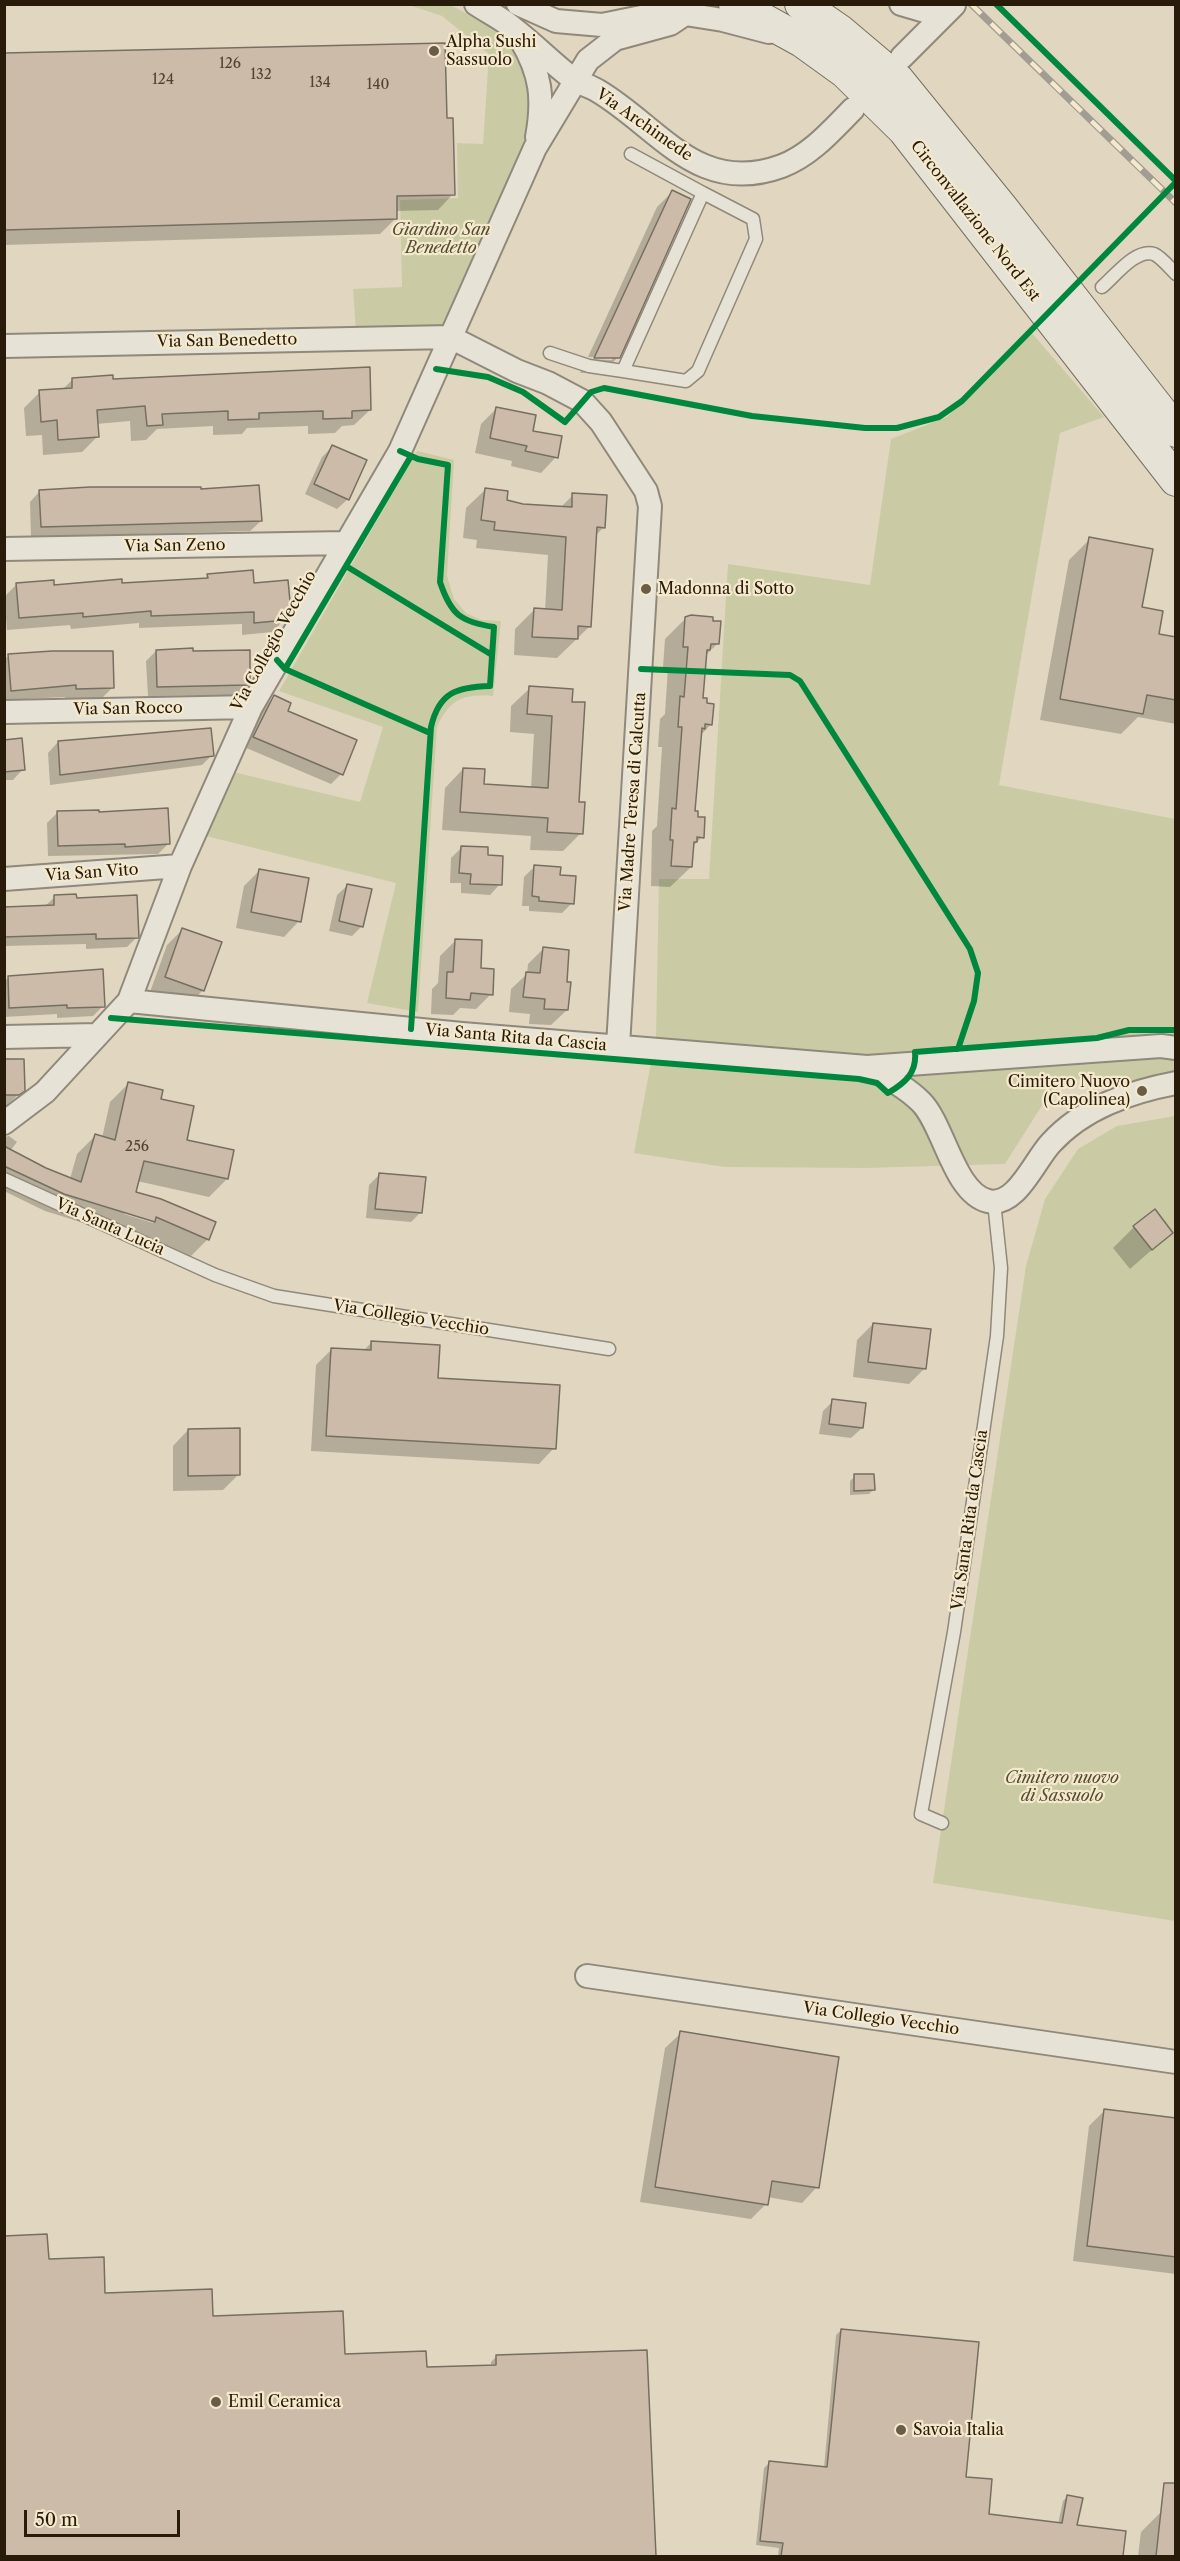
<!DOCTYPE html>
<html>
<head>
<meta charset="utf-8">
<style>
  body { margin:0 }
  #map { position:relative; width:1180px; height:2561px; overflow:hidden; background:#e1d7c0; font-family:"Libre Caslon Text",serif }
  canvas { display:block }
  .frame { position:absolute; inset:0; border:6px solid #291b09; pointer-events:none }
  .scale { position:absolute; left:24px; top:2510px; width:156px; height:27px; box-sizing:border-box; border:3px solid #291b09; border-top:0; padding-left:8px; font-size:18px; line-height:21px; white-space:nowrap; color:#291b09; -webkit-text-stroke:4px #f5e9cd; paint-order:stroke }
</style>
</head>
<body>
<div id="map">
<canvas width="1180" height="2561"></canvas>
<div class="frame"></div>
<div class="scale">50 m</div>
</div>
<script>
const context = document.querySelector('canvas').getContext('2d');
context.lineJoin = 'round';
function fill(path, color) { context.fillStyle = color; context.fill(path, 'evenodd'); }
function strokePath(path, color, width, dash) { context.strokeStyle = color; context.lineWidth = width; context.lineCap = dash ? 'butt' : 'round'; context.setLineDash(dash || []); context.stroke(path); }
function drawText(font, color, halo, rows, align = 'center') {
  context.font = font + ' "Libre Caslon Text",serif'; context.lineWidth = 4.5; context.setLineDash([]); context.textBaseline = 'middle'; context.strokeStyle = halo; context.fillStyle = color; for (const [text, x, y, turn = 0] of rows) {
    context.save(); context.translate(x, y); context.rotate((+turn || 0) * Math.PI / 180); context.textAlign = isNaN(turn) ? turn : align; if (halo) context.strokeText(text, 0, 0); context.fillText(text, 0, 0); context.restore();
  }
}
fill(new Path2D(`
  M409,5H450L480,20L512,44L533,90L527,148L446,328L356,333L353,289L402,287L400,200L458,198L457,143L483,144L489,54L442,16Z
  M1031,332L1104,417L1060,433L999,785L1175,819V1090L1060,1077L1005,1164L865,1168L724,1167L634,1153L656,1036L659,879H709L728,564L870,585L891,439L947,417Z
  M417,451L454,460L447,576L454,599L466,613L481,620L501,621L493,696C463,694 450,699 437,727L418,1012L367,1003L396,883L206,836L233,772L360,802L383,727L279,691Z
  M1175,1116V1921L933,1883L1026,1266L1045,1199L1078,1149L1117,1126Z`), '#cacba4');
fill(new Path2D(`
  M4,55L445,119L453,194L438,210L395,211L396,218L380,234L4,245Z
  M672,192L618,357L603,373H580L587,359L612,360V357H588L657,207Z
  M72,380H112L370,410L354,425L342,426L335,433L308,434V426L247,428L242,434L213,435V426L157,429L146,440L131,441L130,421L96,424L97,437L82,452L43,455L42,435L26,436L24,408L40,392L62,390Z
  M4,386L6,420L4,421Z
  M497,408L531,432L556,457L541,473L511,466L512,461L475,453L481,424Z
  M333,446L348,499L337,509L305,494L322,457Z
  M485,490L505,501L522,505L560,508L573,495L604,527L595,536L590,626L557,658L514,655L515,629L534,610L545,611L548,555L476,548L477,540L463,538L466,508Z
  M40,491L261,521L250,531L31,537L30,502Z
  M1090,539L1157,635L1176,639V724L1138,717L1121,734L1040,720L1069,560Z
  M208,575L253,584L285,619L272,632L242,635V624L139,628V623L71,629L70,625L7,630L4,597L17,584L53,587L121,584L203,580Z
  M686,618L717,644L705,656L702,699L711,724L700,736L694,812L702,837L692,847L691,867L670,887L651,886L652,831L657,826L662,747H658L660,719L665,714L668,667H663L665,639Z
  M156,651L247,684L237,695L148,696L146,661Z
  M9,656L112,688L100,700L65,701V697L4,700V659Z
  M530,688L571,703L581,833L563,851L530,850L531,836L442,830L445,788L463,769L482,785L531,789L534,734L510,732L511,706Z
  M274,697L341,774L331,784L244,747L264,707Z
  M4,742L23,769L13,780H4Z
  M58,742L212,755L202,765L50,785L48,753Z
  M166,809L168,844L158,854L48,856L47,823L57,813Z
  M461,848L486,857L500,884L490,895L461,893V883H450L451,858Z
  M534,867L559,876L572,903L562,913L529,911V906H522L524,877Z
  M260,870L299,921L284,937L236,928L244,886Z
  M348,885L362,926L352,936L329,931L337,895Z
  M55,897L75,899L137,937L127,947L86,949V944L4,946V906H45Z
  M182,930L203,990L188,1006L150,992L167,945Z
  M456,940L479,969L491,994L476,1009L460,1008L453,1015L431,1014L432,989L438,983L440,956Z
  M543,949L565,984L567,1010L551,1025L529,1024L530,1014L509,1012L511,989L527,974L528,964Z
  M8,978L103,1006L93,1016L57,1018V1014L4,1017V982Z
  M4,1060L23,1090L4,1108Z
  M128,1084L159,1100L185,1141L227,1179L209,1197L137,1181L134,1193L208,1239L190,1257L139,1235L136,1239L45,1211L4,1191V1137L9,1136L17,1142L10,1151L70,1179L77,1154L95,1136L102,1138L110,1102ZM125,1211L154,1220L153,1223L124,1214Z
  M379,1175L421,1212L411,1222L366,1218L369,1185Z
  M1134,1227L1171,1233L1130,1269L1113,1248Z
  M873,1324L925,1368L909,1384L853,1377L857,1340Z
  M372,1342L436,1379L554,1448L539,1464L311,1451L316,1365L332,1349L363,1351Z
  M833,1401L862,1428L851,1438L819,1434L823,1411Z
  M188,1430L239,1474L223,1490L173,1491V1446Z
  M855,1476L873,1490L869,1494L850,1495V1481Z
  M681,2033L817,2187L802,2203L767,2197L766,2204L751,2219L640,2202L665,2048Z
  M1104,2111L1176,2119V2274L1073,2261L1089,2126Z
  M4,2238L104,2294L212,2317L344,2355L425,2369L491,2367V2362L496,2357L645,2352L654,2556H4Z
  M841,2330L965,2478L987,2515L1058,2524L1063,2501L1068,2496L1076,2526L1124,2533L1122,2556H778L779,2548L756,2545L764,2468L769,2463L824,2468L836,2335Z
  M1162,2511L1176,2513V2556H1138L1141,2532Z`), '#0003');
const building = new Path2D(`
  M445,43L447,118H453L455,195L397,196V219L4,230V53Z
  M672,190L691,199L620,358H594Z
  M370,367L371,410L352,411V418L323,419V411L259,413V419L228,420V411L162,414L163,425L147,426L145,406L97,410L99,437L58,440L57,420L41,422L39,390L72,388V378L113,375V379Z
  M496,407L536,415L533,431L562,436L558,458L525,451L527,446L490,438Z
  M332,445L367,460L349,500L314,484Z
  M259,485L262,521L41,527L39,490L90,487H201V489Z
  M485,488L508,491L507,500L523,504L572,507V493L607,495L605,528L597,527L591,627L578,626V639L532,637L534,608L562,610L566,537L494,530L495,522L481,520Z
  M1089,537L1153,549L1142,607L1163,611L1159,634L1176,637V700L1147,695L1143,714L1060,699Z
  M253,570L254,583L288,580L291,612L286,620L254,623V612L151,616V611L83,617V613L19,618L16,583L54,580V585L122,579V583L208,578L207,574Z
  M691,615L713,617V621H721L719,644H711L710,650H707L703,698H707V703L714,704L712,725L705,724V729L702,728L695,811H698V817H705L704,838L697,837V842H694L692,867L671,866L673,840H670L672,808L676,809L682,727H678L680,696L684,697L688,647H683L685,617Z
  M193,648V651L250,650V681L248,685L157,687L156,650Z
  M52,651H113L114,688L76,689V685L11,691L8,654Z
  M529,686L573,689L572,702H585L579,802H585L583,834L547,832L548,818L460,812L463,768L485,769L484,784L548,788L552,716L527,714Z
  M274,695L291,703L288,711L357,740L343,775L253,737Z
  M211,728L214,756L60,775L58,741Z
  M22,738L25,770L4,772V740Z
  M168,808L170,844L125,847V844L58,846L57,811L99,810V812Z
  M461,846L488,847V855L503,856L502,885L470,884L471,874L459,873Z
  M534,865L561,867L560,875L576,876L574,904L539,901V897L532,896Z
  M259,869L309,878L301,922L251,912Z
  M347,884L372,889L363,927L339,921Z
  M76,894L77,898L137,895L139,938L96,939V934L4,937V907L54,905V895Z
  M182,928L222,942L204,991L165,977Z
  M455,939L482,940L481,968L494,969L493,995L471,993L470,1000L446,998L447,972H453Z
  M543,947L569,950L567,982H571L568,1010L544,1009L545,999L523,997L526,972L540,973Z
  M103,969L105,1007L67,1008V1005L9,1008L8,976Z
  M4,1059H24L25,1091L19,1095H4Z
  M128,1082L163,1090L161,1099L194,1106L187,1140L234,1150L228,1179L144,1161L136,1192L161,1199L216,1222L209,1240L156,1217L155,1222L64,1194L4,1166V1146L46,1168L81,1182L95,1134L115,1140Z
  M379,1173L426,1177L422,1213L375,1209Z
  M1155,1209L1173,1233L1152,1250L1133,1226Z
  M873,1323L931,1329L926,1369L868,1362Z
  M371,1341L440,1345L438,1378L560,1385L556,1449L326,1436L331,1348L371,1350Z
  M832,1399L866,1403L863,1428L829,1424Z
  M240,1428V1475L188,1476V1429Z
  M854,1474H874L875,1490L854,1491Z
  M680,2031L839,2057L819,2188L772,2181L768,2205L655,2187Z
  M1104,2109L1176,2118V2257L1087,2246Z
  M47,2234L49,2259L104,2257L105,2293L212,2289L213,2316L343,2311L345,2354L426,2351L427,2367L496,2365V2355L647,2350L656,2556H4V2236Z
  M841,2329L979,2342L966,2477L992,2479L989,2514L1062,2523L1067,2495L1083,2498L1077,2525L1126,2531L1123,2556H781L783,2543L760,2541L769,2461L827,2467Z
  M1164,2483H1176V2556H1156Z`);
fill(building, '#cdbba9');
strokePath(building, '#766f61', 1.5);
const service = new Path2D(`
  M1102,287C1115,276 1136,248 1154,254C1161,257 1170,268 1176,274
  M550,353L589,366L623,371L703,193L631,154
  M623,371L686,381L698,371L756,239L753,219L703,193
  M4,1179L215,1275L274,1296L609,1349
  M942,1823L921,1814L954,1632L997,1336L1001,1268L994,1202`);
const minor = new Path2D(`
  M476,4C488,12 503,19 514,29C535,45 553,64 573,79C581,84 590,86 598,91C659,127 698,197 782,166C811,155 832,130 853,109
  M518,4L556,21L602,25L661,13L685,14L723,20L769,32
  M901,4L942,16
  M521,40C541,74 544,98 537,137
  M902,57L954,5
  M4,346L450,337L517,371L548,383L582,401L601,422L646,491L650,506L618,1046
  M4,549L345,543
  M4,712L251,707
  M4,879L180,866
  M129,1001L462,1034L867,1067L1161,1046L1176,1048
  M4,1037L96,1035
  M867,1067C886,1076 906,1087 921,1102C944,1125 954,1193 988,1201C1016,1208 1034,1161 1051,1143C1083,1108 1129,1092 1176,1083
  M4,1123L45,1092L129,1001L180,866L251,707L400,451L535,148L588,60L615,39L670,24L685,14
  M587,1976L1176,2062`);
const secondary = new Path2D(`
  M735,4L802,41L845,72L904,130L1176,480
  M801,4L840,31L898,80L1002,208L1176,431`);
strokePath(service, '#90887a', 15);
strokePath(minor, '#90887a', 26);
strokePath(secondary, '#766f61', 34);
strokePath(service, '#e7e2d6', 12);
strokePath(minor, '#e7e2d6', 22);
strokePath(secondary, '#e7e2d6', 32);
const rail = new Path2D(`
  M971,4L1176,203`);
strokePath(rail, '#a29d93', 7);
strokePath(rail, '#f5e9cd', 4.5, [14]);
strokePath(new Path2D(`
  M996,4L1176,181
  M436,369L488,377L523,392L565,422L591,392L604,388L752,416L865,428H897L939,417L962,401L1176,182
  M400,451L418,459L448,465L440,582C451,615 461,622 494,627L490,686C457,687 439,692 431,727L411,1029
  M346,566L492,655
  M277,660L285,669L430,733
  M285,669L411,456
  M641,669L790,675L800,681L970,949L978,973L974,1001L958,1049
  M111,1018L859,1079L877,1083L888,1093C905,1083 917,1073 915,1052L1097,1038L1129,1030H1176`), '#00873e', 6);
for (const [x, y, r, color] of [
  [434,51,6,"#695d49"],
  [646,589,6,"#695d49"],
  [1142,1091,6,"#695d49"],
  [216,2402,6,"#695d49"],
  [901,2430,6,"#695d49"]
]) { const dot = new Path2D(); dot.arc(x, y, r, 0, 2 * Math.PI); context.fillStyle = color; context.fill(dot); strokePath(dot, '#f5e9cd', 2); }
drawText('14px', '#524331', null, [
  ["126",230,64],
  ["132",261,75],
  ["124",163,80],
  ["134",320,83],
  ["140",378,85],
  ["256",137,1147]
]);
drawText('16px', '#291b09', '#f5e9cd', [
  ["Alpha Sushi",446,42],
  ["Sassuolo",446,60],
  ["Madonna di Sotto",658,589],
  ["Cimitero Nuovo",1130,1082,"right"],
  ["(Capolinea)",1130,1100,"right"],
  ["Emil Ceramica",228,2402],
  ["Savoia Italia",913,2430]
], 'left');
drawText('16px', '#291b09', '#f5e9cd', [
  ["Via Archimede",644,125,35],
  ["Circonvallazione Nord Est",975,221,52],
  ["Via San Benedetto",227,341,-1],
  ["Via San Zeno",175,546,-1],
  ["Via Collegio Vecchio",274,641,-61],
  ["Via San Rocco",128,709,-1],
  ["Via Madre Teresa di Calcutta",633,802,-86],
  ["Via San Vito",92,873,-4],
  ["Via Santa Rita da Cascia",516,1038,5],
  ["Via Santa Lucia",110,1227,24],
  ["Via Collegio Vecchio",411,1318,9],
  ["Via Santa Rita da Cascia",970,1520,-82],
  ["Via Collegio Vecchio",881,2019,8]
]);
drawText('italic 16px', '#544d31', '#f5e9cd', [
  ["Giardino San",441,230],
  ["Benedetto",441,248],
  ["Cimitero nuovo",1062,1778],
  ["di Sassuolo",1062,1796]
]);
</script>
</body>
</html>
